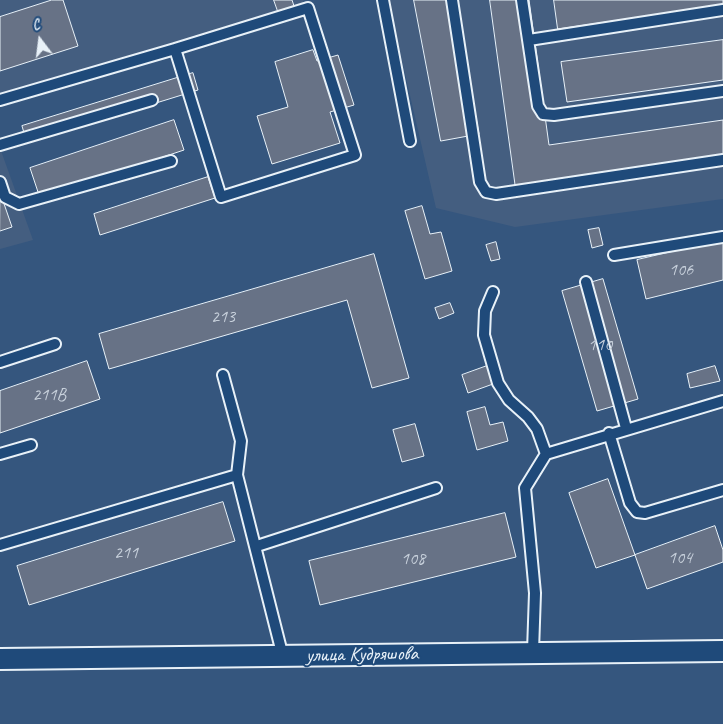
<!DOCTYPE html>
<html>
<head>
<meta charset="utf-8">
<style>
  body { margin:0 }
  #map { position:relative; width:723px; height:724px; overflow:hidden; background:#35567e; font-family:Caveat,sans-serif }
  canvas { display:block }
  .north { position:absolute; left:15px; top:15px; width:50px; height:50px; -webkit-text-stroke:4px #1f4a7a; paint-order:stroke; rotate:345deg; font-size:14px; font-weight:700; line-height:20px; text-align:center; color:#e8f1f8 }
  .north::after { content:''; display:block; margin:auto; width:18px; height:22px; background:#e8f1f8; clip-path:polygon(50% 0,100% 100%,50% 72%,0 100%) }
</style>
</head>
<body>
<div id="map">
<canvas width="723" height="724"></canvas>
<div class="north">С</div>
</div>
<script>
const context = document.querySelector('canvas').getContext('2d');
context.lineJoin = 'round';
function fill(path, color) { context.fillStyle = color; context.fill(path, 'evenodd'); }
function strokePath(path, color, width, dash) { context.strokeStyle = color; context.lineWidth = width; context.lineCap = dash ? 'butt' : 'round'; context.setLineDash(dash || []); context.stroke(path); }
function drawText(font, color, halo, rows, align = 'center') {
  context.font = font + ' Caveat,sans-serif'; context.lineWidth = 4; context.setLineDash([]); context.textBaseline = 'middle'; context.strokeStyle = halo; context.fillStyle = color; for (const [text, x, y, turn = 0] of rows) {
    context.save(); context.translate(x, y); context.rotate((+turn || 0) * Math.PI / 180); context.textAlign = isNaN(turn) ? turn : align; if (halo) context.strokeText(text, 0, 0); context.fillText(text, 0, 0); context.restore();
  }
}
fill(new Path2D(`
  M0,0H304L299,13L0,99Z
  M388,0H723V199L515,227L436,208Z
  M0,148L33,240L0,249Z`), '#445e80');
const building = new Path2D(`
  M52,0H63L78,46L0,71V17Z
  M274,0H292L295,9L279,14Z
  M414,0H454L479,134L441,141Z
  M490,0H529L549,145L723,120V160L516,189Z
  M554,0H723V5L558,29Z
  M723,40V80L567,102L561,62Z
  M313,50L317,61L338,55L354,105L330,112L340,143L272,164L257,116L288,107L275,62Z
  M193,73L198,90L27,143L22,126Z
  M174,120L184,150L40,198L30,168Z
  M208,177L215,198L100,235L94,214Z
  M0,192L12,227L0,231Z
  M422,206L430,234L441,232L452,271L425,279L405,211Z
  M599,228L603,245L592,248L588,230Z
  M723,240V280L646,299L637,260Z
  M496,242L500,259L491,261L486,245Z
  M374,254L409,378L372,388L347,300L109,369L99,334Z
  M603,279L638,399L597,411L562,291Z
  M450,303L454,313L439,319L435,308Z
  M87,361L100,399L0,433V391Z
  M487,366L493,384L468,393L462,375Z
  M715,366L720,381L690,388L687,374Z
  M485,407L490,425L503,422L508,441L477,450L467,412Z
  M415,424L424,456L402,462L393,430Z
  M608,479L635,555L596,568L569,493Z
  M223,502L235,541L29,605L17,566Z
  M505,513L516,557L320,605L309,561Z
  M715,526L723,550V562L647,589L635,555Z`);
fill(building, '#677286');
strokePath(building, '#e8f1f8', 1);
const service = new Path2D(`
  M383,0L410,141
  M452,0L480,182L486,192L496,194L723,160
  M522,0L538,106L543,114L554,115L723,91
  M308,8L355,155L221,197L175,49Z
  M529,40L723,10
  M0,100L175,49
  M0,145L152,100
  M0,182L5,197L19,204L171,161
  M614,255L723,237
  M586,282L626,428
  M493,292L485,311L484,335L498,383L509,400L528,417L537,429L546,454L525,488L535,593L533,651
  M0,362L55,344
  M223,375L241,441L237,475
  M609,433L630,503L637,512L645,513L723,490
  M0,454L31,445
  M546,454L723,401
  M0,545L237,475L283,657
  M257,546L436,488`);
const minor = new Path2D(`
  M0,659L723,651`);
strokePath(service, '#e8f1f8', 14);
strokePath(minor, '#e8f1f8', 24);
strokePath(service, '#1f4a7a', 10);
strokePath(minor, '#1f4a7a', 20);
drawText('18px', '#c8d1dc', null, [
  ["106",681,270],
  ["213",223,317],
  ["110",600,345],
  ["211В",49,395],
  ["211",126,553],
  ["104",680,558],
  ["108",413,559]
]);
drawText('20px', '#e8f1f8', '#1f4a7a', [
  ["улица Кудряшова",362,655,-1]
]);
</script>
</body>
</html>
